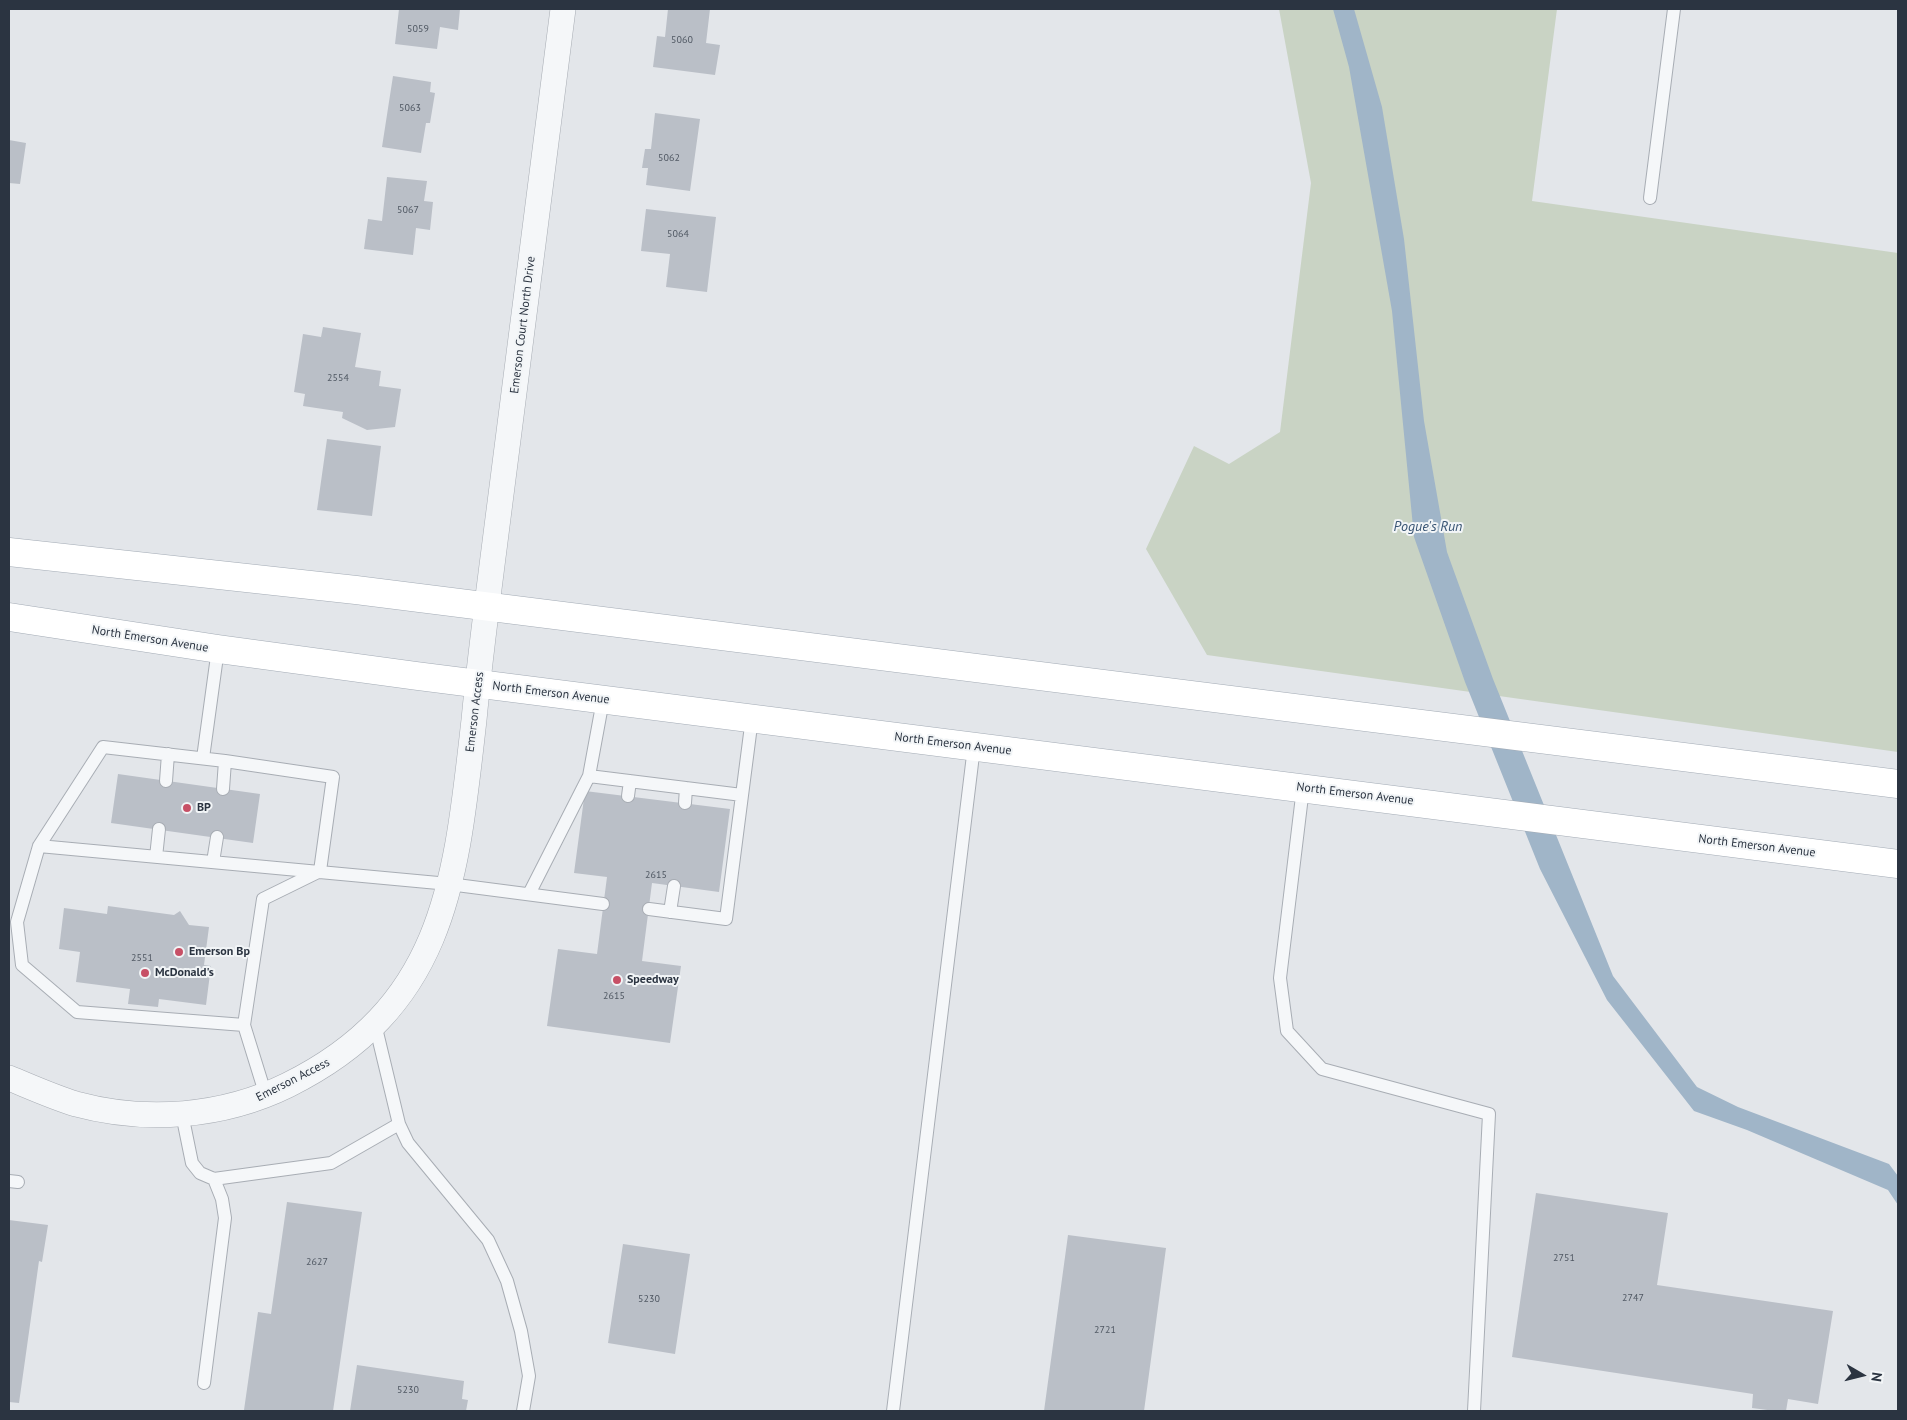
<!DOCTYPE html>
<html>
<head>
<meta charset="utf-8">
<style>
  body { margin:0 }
  #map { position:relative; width:1907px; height:1420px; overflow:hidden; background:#e3e6ea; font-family:"PT Sans",sans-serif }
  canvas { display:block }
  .frame { position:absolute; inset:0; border:10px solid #2b3441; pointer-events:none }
  .north { position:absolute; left:1837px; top:1350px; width:50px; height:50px; -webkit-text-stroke:4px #f2f5f7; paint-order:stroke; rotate:98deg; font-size:14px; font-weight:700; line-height:20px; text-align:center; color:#2b3441 }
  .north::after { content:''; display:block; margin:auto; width:18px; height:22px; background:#2b3441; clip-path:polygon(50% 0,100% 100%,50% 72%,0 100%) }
</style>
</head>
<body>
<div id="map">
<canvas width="1907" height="1420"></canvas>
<div class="frame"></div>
<div class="north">N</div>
</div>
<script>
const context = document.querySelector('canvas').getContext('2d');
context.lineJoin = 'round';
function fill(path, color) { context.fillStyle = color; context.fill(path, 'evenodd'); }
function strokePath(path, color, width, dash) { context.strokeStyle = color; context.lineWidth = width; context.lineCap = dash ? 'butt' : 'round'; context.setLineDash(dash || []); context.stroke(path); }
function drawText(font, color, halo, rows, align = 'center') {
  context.font = font + ' "PT Sans",sans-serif'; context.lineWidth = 4; context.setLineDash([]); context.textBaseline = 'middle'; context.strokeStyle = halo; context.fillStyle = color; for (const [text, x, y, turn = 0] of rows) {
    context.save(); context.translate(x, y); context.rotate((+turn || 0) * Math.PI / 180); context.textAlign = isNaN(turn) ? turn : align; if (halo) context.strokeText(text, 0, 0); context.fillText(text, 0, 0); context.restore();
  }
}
fill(new Path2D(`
  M1279,9H1557L1532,201L1898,253V752L1207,655L1146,549L1194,446L1229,464L1280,432L1311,183Z`), '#c9d3c4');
fill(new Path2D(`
  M1333,9H1354L1382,107L1404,239L1424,421L1447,552L1493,679L1613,976L1697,1087L1738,1107L1889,1164L1898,1176V1205L1888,1190L1747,1130L1694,1111L1607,1000L1540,869L1465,682L1414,537L1392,311L1349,67Z`), '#a0b5c8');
fill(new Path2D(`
  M399,9H460L458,30L440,27L437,49L395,44Z
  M668,9H710L706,43L720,45L715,75L653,67L657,36L665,37Z
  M393,76L431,82L430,92L435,93L430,123H426L421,153L382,147Z
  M655,113L700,119L690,191L646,185L648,168H642L645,149H651Z
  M9,140L26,143L20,184L9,183Z
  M387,177L427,181L424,201L433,202L430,230L416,228L413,255L364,249L368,219L382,221Z
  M646,209L716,217L707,292L666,287L670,254L641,251Z
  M323,327L361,333L355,367L381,371L379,386L401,389L395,427L367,430L342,418L343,412L303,406L305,394L294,392L303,334L321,337Z
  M327,439L381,446L372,516L317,510Z
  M118,774L260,794L253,843L111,823Z
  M585,791L730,809L719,892L652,883L642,961L681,966L670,1043L547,1026L558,949L597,954L607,877L574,873Z
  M108,906L174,915L180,911L189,925L209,927L204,965L211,966L206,1005L159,999L158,1007L128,1004L130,989L76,982L80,952L59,949L64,908L107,914Z
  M1536,1193L1668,1213L1657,1285L1833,1311L1818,1404L1788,1399L1786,1411H1775L1752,1408L1753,1394L1512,1357Z
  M287,1202L362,1212L333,1411L244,1410L258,1312L271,1314Z
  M9,1220L48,1225L42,1262L39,1261L19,1403L9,1402Z
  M1068,1235L1166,1248L1144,1411H1044Z
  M623,1244L690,1254L675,1354L608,1343Z
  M357,1365L464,1381L462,1399L468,1400L466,1411H350Z`), '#babfc7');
const service = new Path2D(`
  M1650,198L1674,9
  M603,700L589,776L742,795
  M103,747L225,761L333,777L320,871L263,899L244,1025L77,1012L22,965L17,922L39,846Z
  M203,758L218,649
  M166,781L168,754
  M1303,788L1280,978L1287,1031L1322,1069L1489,1114L1474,1411
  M223,789L225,761
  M628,796L630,781
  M685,803L686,788
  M39,846L449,884L603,904
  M156,857L159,829
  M213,862L217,837
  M529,894L589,776
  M649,909L726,919L752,718
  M670,912L674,886
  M375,1024L399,1124L408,1143L488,1240L507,1281L521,1331L529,1376L523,1411
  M244,1025L266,1096
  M182,1114L192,1163L200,1173L214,1179L331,1163L399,1124
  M9,1181L18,1182
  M204,1383L225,1218L222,1199L214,1179
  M893,1411L974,747`);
const minor = new Path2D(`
  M9,1078C31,1087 53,1097 76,1104C146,1123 223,1117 288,1085C447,1006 456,878 474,720C480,655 489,590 497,526C519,353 541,181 563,9`);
const primary = new Path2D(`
  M9,552L356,590L1898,784
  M9,617L218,649L417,676L1898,864`);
strokePath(service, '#a8adb4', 14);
strokePath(minor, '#a8adb4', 26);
strokePath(primary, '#a3abb5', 29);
strokePath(service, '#f5f7f9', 12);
strokePath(minor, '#f5f7f9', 25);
strokePath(primary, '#fff', 28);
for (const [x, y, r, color] of [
  [187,808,5,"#c75066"],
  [179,952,5,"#c75066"],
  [145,973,5,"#c75066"],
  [617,980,5,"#c75066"]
]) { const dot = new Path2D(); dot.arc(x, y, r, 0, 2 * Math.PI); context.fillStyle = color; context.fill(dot); strokePath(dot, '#f2f5f7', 2); }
drawText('10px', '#4f5762', null, [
  ["5059",418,29],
  ["5060",682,40],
  ["5063",410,108],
  ["5062",669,158],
  ["5067",408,210],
  ["5064",678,234],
  ["2554",338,378],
  ["2615",656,875],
  ["2551",142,958],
  ["2615",614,996],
  ["2751",1564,1258],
  ["2627",317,1262],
  ["2747",1633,1298],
  ["5230",649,1299],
  ["2721",1105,1330],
  ["5230",408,1390]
]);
drawText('12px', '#2b3441', '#f2f5f7', [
  ["Emerson Court North Drive",523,325,-83],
  ["North Emerson Avenue",150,639,9],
  ["North Emerson Avenue",551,693,7],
  ["Emerson Access",475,712,-83],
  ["North Emerson Avenue",953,744,7],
  ["North Emerson Avenue",1355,794,7],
  ["North Emerson Avenue",1757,846,7],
  ["Emerson Access",293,1080,-27]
]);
drawText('bold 12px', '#2b3441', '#f2f5f7', [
  ["BP",197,808],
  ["Emerson Bp",189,952],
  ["McDonald's",155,973],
  ["Speedway",627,980]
], 'left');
drawText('italic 14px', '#385473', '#f2f5f7', [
  ["Pogue's Run",1428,527]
]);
</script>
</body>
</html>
